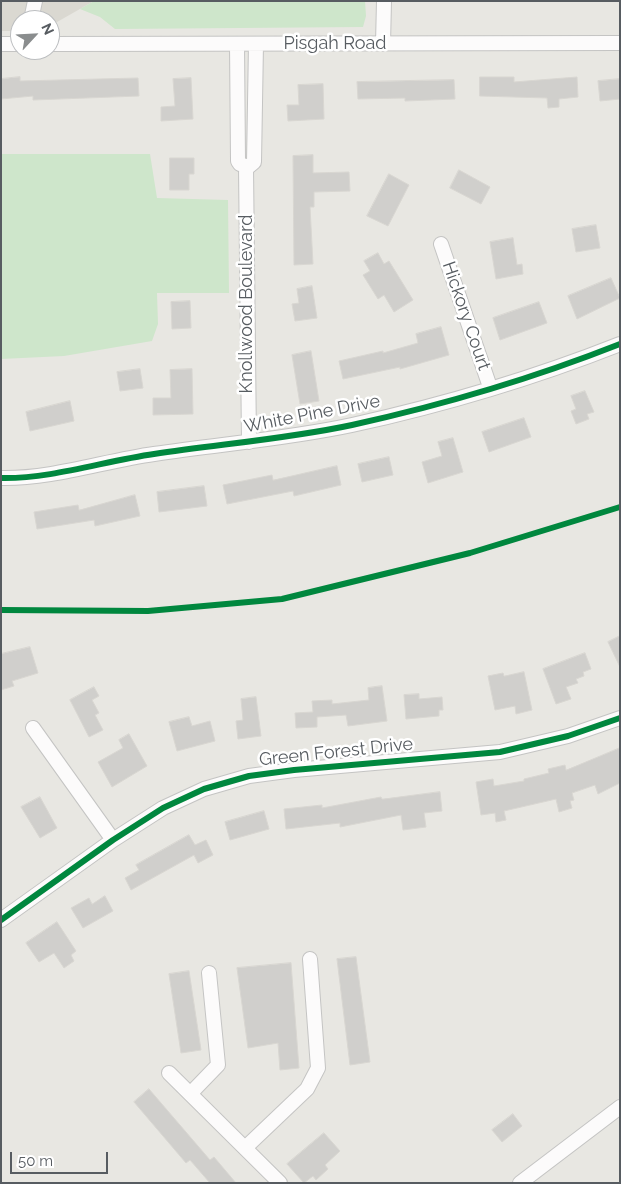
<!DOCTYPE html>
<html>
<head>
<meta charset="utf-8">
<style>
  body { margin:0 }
  #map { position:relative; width:621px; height:1184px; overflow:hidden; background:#e8e7e2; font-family:Raleway,sans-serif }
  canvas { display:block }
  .frame { position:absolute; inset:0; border:2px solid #575c61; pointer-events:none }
  .north { position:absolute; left:10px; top:10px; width:50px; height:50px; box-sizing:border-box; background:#fff; border:1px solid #bcbec0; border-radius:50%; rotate:65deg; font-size:14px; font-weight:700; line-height:20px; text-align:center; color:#575c61 }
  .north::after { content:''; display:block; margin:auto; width:18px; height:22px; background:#8a8d8e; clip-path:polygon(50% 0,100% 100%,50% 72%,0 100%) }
  .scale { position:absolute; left:10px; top:1152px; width:98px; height:22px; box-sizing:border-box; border:2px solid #575c61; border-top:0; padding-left:6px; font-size:15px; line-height:18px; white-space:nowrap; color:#575c61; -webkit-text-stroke:4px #fff; paint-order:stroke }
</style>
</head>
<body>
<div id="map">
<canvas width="621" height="1184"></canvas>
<div class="frame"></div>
<div class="north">N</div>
<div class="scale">50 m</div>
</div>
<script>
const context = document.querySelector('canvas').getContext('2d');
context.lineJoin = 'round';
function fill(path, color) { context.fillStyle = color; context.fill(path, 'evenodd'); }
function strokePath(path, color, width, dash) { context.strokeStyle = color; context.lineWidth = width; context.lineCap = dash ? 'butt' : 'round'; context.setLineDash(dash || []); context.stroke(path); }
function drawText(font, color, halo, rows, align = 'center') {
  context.font = font + ' Raleway,sans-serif'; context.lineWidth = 5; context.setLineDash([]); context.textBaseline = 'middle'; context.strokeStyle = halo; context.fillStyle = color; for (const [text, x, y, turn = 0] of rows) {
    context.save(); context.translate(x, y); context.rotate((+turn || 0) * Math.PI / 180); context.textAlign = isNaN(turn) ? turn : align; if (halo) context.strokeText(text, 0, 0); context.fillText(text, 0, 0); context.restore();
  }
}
fill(new Path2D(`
  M1,1H94L50,26V20H20V31H1Z`), '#dad8d1');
fill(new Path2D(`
  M94,1H365L366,16L363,27L115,29L100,17L80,9Z
  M1,154H150L157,198L228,200L229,293H157L158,324L152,341L64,356L1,359Z`), '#cee6cb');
const building = new Path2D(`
  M20,77V81L138,78L139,96L33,100V96L1,99V79Z
  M480,77H514V82L577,77L578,97L559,99V107L548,108L547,98L480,96Z
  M191,78L193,119L161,121V107L175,106L173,79Z
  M620,79V99L600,101L598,81Z
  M454,80L455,99L405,101V98L358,99L357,82Z
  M323,84L324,119L288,121L287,105H299L298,85Z
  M313,155V173L349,172L350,191L314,192V207H310L313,264L294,265L293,156Z
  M170,158H194V174H189V190H170Z
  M459,170L490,187L481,204L450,188Z
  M389,174L409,185L388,226L367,216Z
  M596,225L600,248L576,252L572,229Z
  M513,238L517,265L522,264L523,274L496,279L490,242Z
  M378,253L384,264L389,261L413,300L394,312L384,295L378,299L363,275L370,271L364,261Z
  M611,278L620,298L577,319L568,296Z
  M312,286L317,318L295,321L292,304L299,303L297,289Z
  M190,301L191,328L172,329L171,302Z
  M539,302L547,323L500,340L493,318Z
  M441,327L449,355L400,369V367L343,379L339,361L383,351V353L418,343L416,334Z
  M311,351L319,401L300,404L292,355Z
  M140,369L143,388L120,391L117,372Z
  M192,369L193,414L153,415V398H171L170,370Z
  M585,391L594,412L587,414L589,419L576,424L571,411L576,409L571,396Z
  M70,401L74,421L30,431L26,412Z
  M524,418L531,437L489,452L482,432Z
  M453,438L463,472L428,483L422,462L442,456L438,442Z
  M389,457L393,475L362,482L358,464Z
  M337,466L341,485L294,496L293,491L227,504L223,485L272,475L273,480Z
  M204,486L207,506L159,512L157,492Z
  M135,495L140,516L95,526L94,520L37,529L34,512L78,505L79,510Z
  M620,636V667L608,642Z
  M30,647L38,673L12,681L14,686L1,690V654Z
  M585,653L591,669L583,672L584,676L576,679L578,683L566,687L571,699L556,704L543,669Z
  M524,672L532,710L516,714L515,706L495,710L488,676L503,673L504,676Z
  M382,686L387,721L348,726L346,715L317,717V727L296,728L295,713L313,712L312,701L332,700V704L369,700L368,688Z
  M94,687L99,696L92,700L99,713L95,715L103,730L89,737L70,700Z
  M419,694V699L442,697L443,710H439V716L406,719L404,695Z
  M256,697L261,736L238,739L236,721L243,720L241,699Z
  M189,717L192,726L210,721L215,741L177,751L169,722Z
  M129,734L147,766L112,787L98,762L123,748L119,740Z
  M620,748V783L598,794L595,785L572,793L574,800L570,801L572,808L559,812L556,799L504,811L506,820L496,822L495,813L481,815L476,782L493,779L494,786L524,781V779L549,773L548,769L565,765L566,770Z
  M440,792L442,811L424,813L426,827L403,830L401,815L340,827V823L286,829L284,809L322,805V808L381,797L382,799Z
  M40,797L57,828L40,838L21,807Z
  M264,811L269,829L230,840L225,822Z
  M189,835L195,845L206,840L213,855L198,863L194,855L131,890L125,878L139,870L136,865Z
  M105,896L113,911L83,928L71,908L89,898L92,904Z
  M57,922L76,951L71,955L74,961L64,968L54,953L39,962L26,943Z
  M356,957L370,1062L350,1065L337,959Z
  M291,963L299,1068L280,1070L278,1043L248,1048L237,968Z
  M189,971L201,1050L181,1053L169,974Z
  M149,1089L210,1160L214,1157L236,1183H210L190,1160L186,1163L134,1102Z
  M513,1114L522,1126L502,1142L492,1130Z
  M324,1133L340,1151L325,1165L328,1169L316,1180L313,1176L304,1183L287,1164Z`);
fill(building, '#d0cfcc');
strokePath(building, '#d8d6d1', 1);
const minor = new Path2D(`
  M31,20L35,1
  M1,44H20
  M50,44L620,43
  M237,44L238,161L240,164L248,167L254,162L256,44
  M383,44L384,1
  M246,167L249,442
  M441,244L490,387
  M1,478C52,479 104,461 154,454C220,444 287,439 352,425C443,405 534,378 620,344
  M33,728L113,840
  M1,920L113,840L163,808L204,789L249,776L294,770L500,752L568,736L620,718
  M169,1073L280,1183
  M190,1094L218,1065L209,973
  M245,1148L307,1089L318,1068L310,959
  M520,1183L620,1107`);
strokePath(minor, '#c4c4c3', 16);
strokePath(minor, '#fcfbfb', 14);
strokePath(new Path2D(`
  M1,478C52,479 104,461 154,454C220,444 287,439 352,425C443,405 534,378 620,344
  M1,610L148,611L282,599L470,553L620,507
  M1,920L113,840L163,808L204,789L249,776L294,770L500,752L568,736L620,718`), '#00873e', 6);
drawText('18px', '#575c61', '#fff', [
  ["Pisgah Road",335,44],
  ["Knollwood Boulevard",247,304,-90],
  ["Hickory Court",466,316,71],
  ["White Pine Drive",312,414,-11],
  ["Green Forest Drive",336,752,-6]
]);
</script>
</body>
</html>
